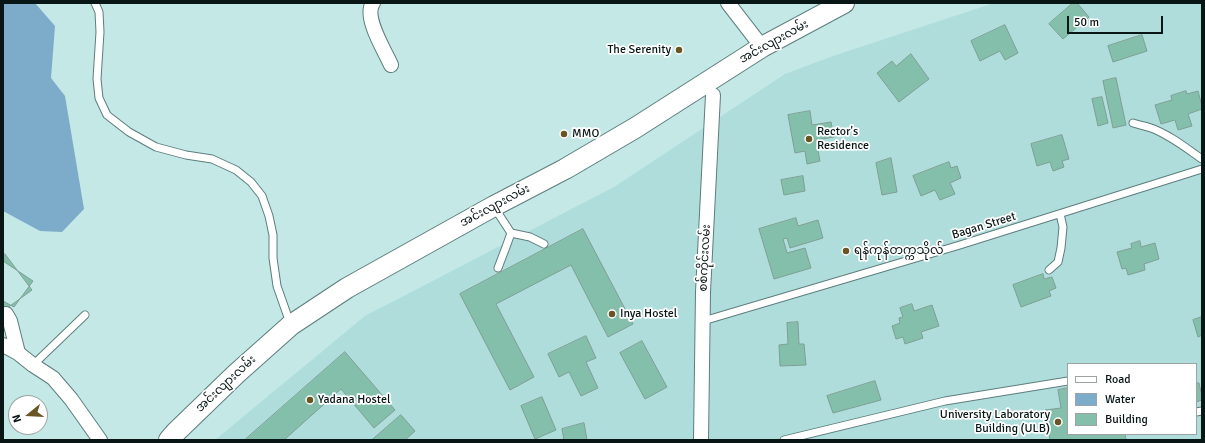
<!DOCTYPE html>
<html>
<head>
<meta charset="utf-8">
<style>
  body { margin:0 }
  #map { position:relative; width:1205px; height:443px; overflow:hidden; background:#c3e8e6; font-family:Signika,sans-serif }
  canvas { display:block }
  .frame { position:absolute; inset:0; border:4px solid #091616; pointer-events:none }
  .legend { position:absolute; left:1067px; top:363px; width:130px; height:72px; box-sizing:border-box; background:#fff; border:1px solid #9da2a2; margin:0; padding:5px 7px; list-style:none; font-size:12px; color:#091616 }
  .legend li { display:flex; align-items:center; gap:8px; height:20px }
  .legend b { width:20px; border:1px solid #9da2a2 }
  .north { position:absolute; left:8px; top:395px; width:40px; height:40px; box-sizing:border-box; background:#fff; border:1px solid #9da2a2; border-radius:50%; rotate:252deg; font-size:11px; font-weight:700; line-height:16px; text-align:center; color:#091616 }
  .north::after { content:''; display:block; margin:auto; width:14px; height:18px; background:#695524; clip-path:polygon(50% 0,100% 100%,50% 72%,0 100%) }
  .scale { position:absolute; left:1067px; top:16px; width:96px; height:18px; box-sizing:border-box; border:2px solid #091616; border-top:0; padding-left:5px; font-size:12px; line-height:14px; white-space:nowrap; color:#091616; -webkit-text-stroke:3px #fff; paint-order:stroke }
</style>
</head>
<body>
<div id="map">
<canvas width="1205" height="443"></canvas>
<div class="frame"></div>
<ul class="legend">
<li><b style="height:5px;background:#fff"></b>Road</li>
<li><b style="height:11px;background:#7cacca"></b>Water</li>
<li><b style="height:11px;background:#84bfac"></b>Building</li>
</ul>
<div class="north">N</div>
<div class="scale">50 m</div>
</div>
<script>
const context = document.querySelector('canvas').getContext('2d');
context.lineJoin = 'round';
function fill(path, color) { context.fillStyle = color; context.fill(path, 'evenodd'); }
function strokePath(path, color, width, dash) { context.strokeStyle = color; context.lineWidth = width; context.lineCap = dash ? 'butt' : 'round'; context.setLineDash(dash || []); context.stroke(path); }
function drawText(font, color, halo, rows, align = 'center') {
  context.font = font + ' Signika,"Noto Sans Myanmar",sans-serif'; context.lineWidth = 3.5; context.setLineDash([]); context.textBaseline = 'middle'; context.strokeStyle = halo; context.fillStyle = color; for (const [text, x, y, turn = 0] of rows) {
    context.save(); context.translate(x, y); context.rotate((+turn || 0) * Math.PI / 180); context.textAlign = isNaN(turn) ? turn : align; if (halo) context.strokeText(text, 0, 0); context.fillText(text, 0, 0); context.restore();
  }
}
fill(new Path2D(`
  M994,3H1202V440H215L365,316L614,187L785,74L833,56ZM1068,364H1196V434H1068Z`), '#afdddc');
fill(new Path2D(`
  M3,3H35L55,26L51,78L65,96L84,209L62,232L40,231L3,211Z`), '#7cacca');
const building = new Path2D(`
  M1073,3H1077L1089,17L1063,39L1049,24Z
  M1005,25L1018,53L1005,60L1000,51L980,61L971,41Z
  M1142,35L1147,51L1113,62L1108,46Z
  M911,54L929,79L899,102L877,73L892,61L896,66Z
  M1116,78L1126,125L1113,128L1103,81Z
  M1186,91L1187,94L1198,91L1202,106V109L1188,114L1192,126L1178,130L1175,120L1161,124L1155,105L1172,100L1171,96Z
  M1102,97L1108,123L1098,126L1092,99Z
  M810,111L812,125L831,122L834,137L816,140L820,161L807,164L805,151L795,153L788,115Z
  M1062,135L1069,159L1062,161L1064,167L1053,171L1050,162L1037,166L1031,144Z
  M891,158L897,192L882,195L876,163Z
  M949,162L951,168L957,166L961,178L950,183L955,194L940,200L935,190L921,196L913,176Z
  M803,176L805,191L784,195L781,180Z
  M796,218L798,226L818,220L823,238L790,248L787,238L783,239L787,253L805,248L811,268L774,279L759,229Z
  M583,229L633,324L608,337L571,265L496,304L534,377L510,390L460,294Z
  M1140,241L1141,247L1155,243L1159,259L1144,264L1145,270L1128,275L1126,268L1122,269L1117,252L1132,248L1131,244Z
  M5,254L32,290L3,311V256Z
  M3,261L33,281L14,307L3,301Z
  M1043,274L1044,279L1052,277L1056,288L1049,291L1051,296L1021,307L1013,285Z
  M912,304L914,311L932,305L939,326L921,332L923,338L905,344L903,337L896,339L892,326L900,323L899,318L903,317L900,308Z
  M1202,317V335L1198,337L1193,320Z
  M798,322L799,344H804L806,365L780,366L779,345L788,344L787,323Z
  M586,336L596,358L586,362L598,388L581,396L569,372L559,377L548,354Z
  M642,341L667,387L645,399L620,353Z
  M345,352L395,410L374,428L341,389L284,440H247L246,439Z
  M875,381L881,400L833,413L827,396Z
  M1196,383H1199L1202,396V400L1196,402Z
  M1068,388V434H1125L1126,440H1050L1045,410L1061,408L1058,390Z
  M542,397L556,430L535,439L521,406Z
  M401,415L415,431L405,440H372Z
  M584,423L587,440H564L562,429Z`);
fill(building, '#84bfac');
strokePath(building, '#809f94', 1);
const lane = new Path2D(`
  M95,3L99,12L100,32L97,79L99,98L107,115L129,132L156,147L186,155L212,159L236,170L251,182L262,196L269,216L273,235V258L277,286L290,323
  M1133,123C1139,125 1146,126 1151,128C1170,135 1186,148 1202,159
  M494,207L511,233L506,247L498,268
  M511,233L530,237L544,244
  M1049,270L1058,262L1061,248L1063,227L1060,214
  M703,321L960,245L1202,169
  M33,365L85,315
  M1196,412L1202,411
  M784,440L945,401L1068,381`);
const street = new Path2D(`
  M373,3C363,17 385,51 391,65
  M728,3L762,47
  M6,314L10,321L18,353L33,365L53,378L71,399L100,440
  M3,345L18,353
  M701,440L703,292L713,95`);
const secondary = new Path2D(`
  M169,440L175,433L236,374L291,325L347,288L494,206L565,169L635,128L762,47L844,3`);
strokePath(lane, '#5d7e7d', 9);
strokePath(street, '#5d7e7d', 16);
strokePath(secondary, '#5d7e7d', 22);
strokePath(lane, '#fff', 7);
strokePath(street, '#fff', 14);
strokePath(secondary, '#fff', 20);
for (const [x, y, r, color] of [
  [679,50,4,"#695524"],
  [564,134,4,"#695524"],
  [809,139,4,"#695524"],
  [846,251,4,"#695524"],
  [612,314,4,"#695524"],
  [310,400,4,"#695524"],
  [1058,422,4,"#695524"]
]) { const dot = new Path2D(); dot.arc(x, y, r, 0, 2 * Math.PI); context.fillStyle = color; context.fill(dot); strokePath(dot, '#fff', 1.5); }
drawText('12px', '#091616', '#fff', [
  ["အင်းလျားလမ်း",774,42,-29],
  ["အင်းလျားလမ်း",495,206,-28],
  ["Bagan Street",984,226,-17],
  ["စစ်ကိုင်းလမ်း",705,258,-87],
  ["အင်းလျားလမ်း",226,384,-43]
]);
drawText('12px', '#091616', '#fff', [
  ["The Serenity",671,50,"right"],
  ["Rector's",817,132],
  ["Residence",817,146],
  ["MMO",572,134],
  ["ရန်ကုန်တက္ကသိုလ်",854,251],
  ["Inya Hostel",620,314],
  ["Yadana Hostel",318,400],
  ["University Laboratory",1050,415,"right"],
  ["Building (ULB)",1050,429,"right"]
], 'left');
</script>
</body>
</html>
